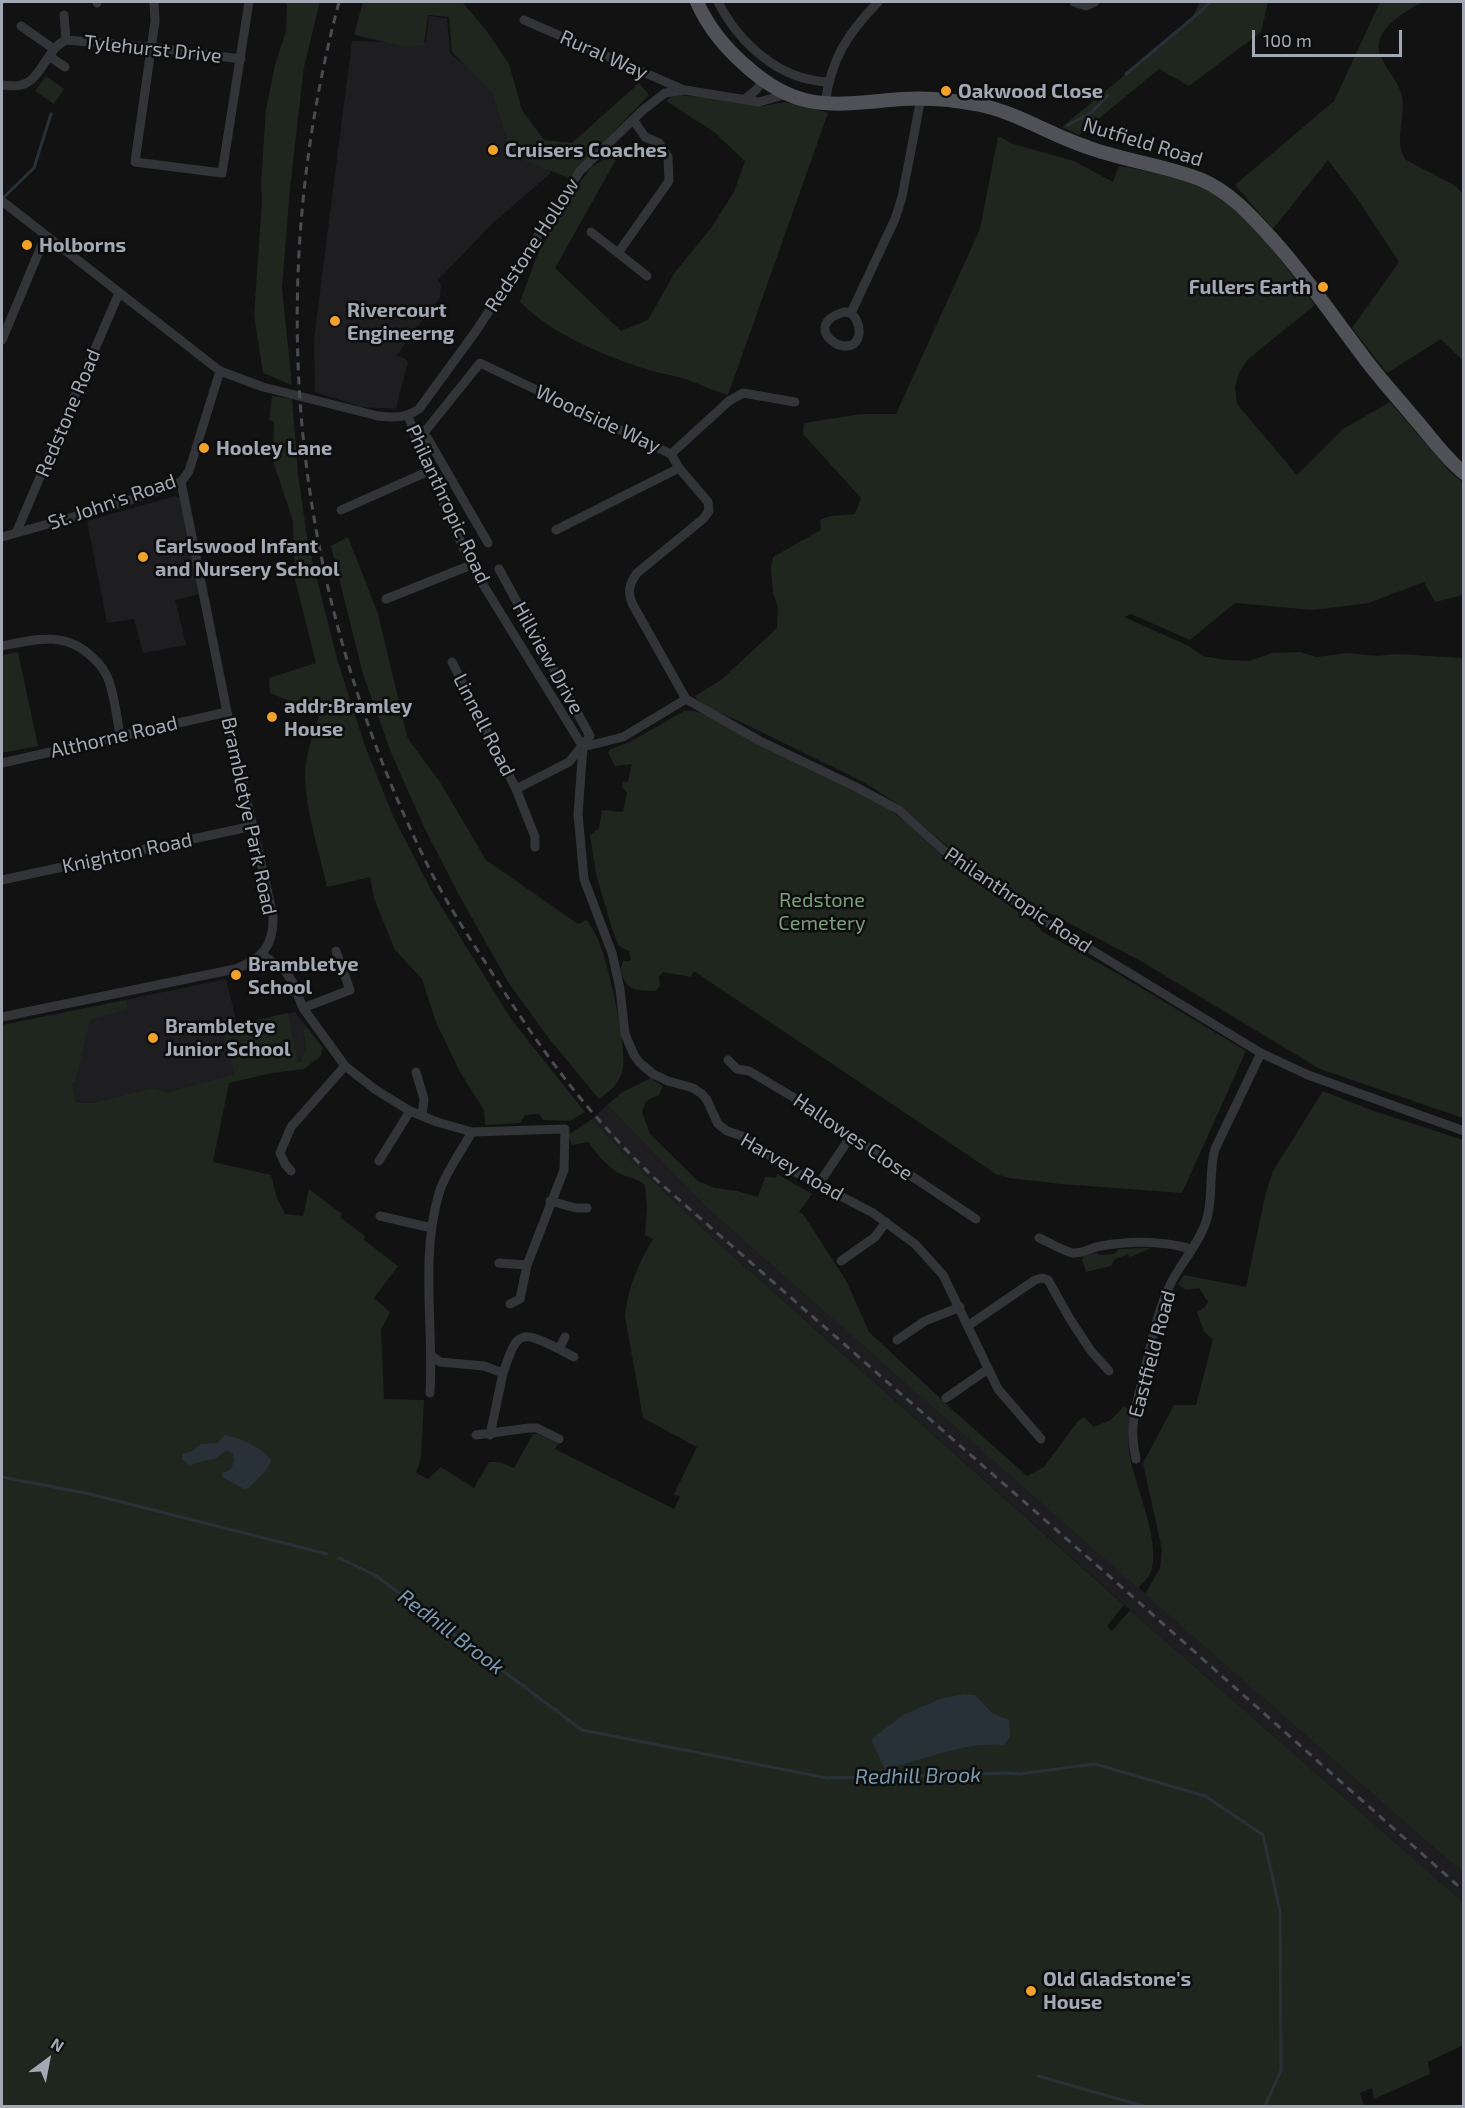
<!DOCTYPE html>
<html>
<head>
<meta charset="utf-8">
<style>
  body { margin:0 }
  #map { position:relative; width:1465px; height:2108px; overflow:hidden; background:#121213; font-family:"Exo 2",sans-serif }
  canvas { display:block }
  .frame { position:absolute; inset:0; border:3px solid #a3a9b4; pointer-events:none }
  .north { position:absolute; left:18px; top:2030px; width:60px; height:60px; -webkit-text-stroke:4px #0d0d0e; paint-order:stroke; rotate:32deg; font-size:16px; font-weight:700; line-height:24px; text-align:center; color:#a3a9b4 }
  .north::after { content:''; display:block; margin:auto; width:21px; height:27px; background:#a3a9b4; clip-path:polygon(50% 0,100% 100%,50% 72%,0 100%) }
  .scale { position:absolute; left:1252px; top:30px; width:150px; height:27px; box-sizing:border-box; border:3px solid #a3a9b4; border-top:0; padding-left:8px; font-size:18px; line-height:21px; white-space:nowrap; color:#a3a9b4; -webkit-text-stroke:4px #0d0d0e; paint-order:stroke }
</style>
</head>
<body>
<div id="map">
<canvas width="1465" height="2108"></canvas>
<div class="frame"></div>
<div class="north">N</div>
<div class="scale">100 m</div>
</div>
<script>
const context = document.querySelector('canvas').getContext('2d');
context.lineJoin = 'round';
function fill(path, color) { context.fillStyle = color; context.fill(path, 'evenodd'); }
function strokePath(path, color, width, dash) { context.strokeStyle = color; context.lineWidth = width; context.lineCap = dash ? 'butt' : 'round'; context.setLineDash(dash || []); context.stroke(path); }
function drawText(font, color, halo, rows, align = 'center') {
  context.font = font + ' "Exo 2",sans-serif'; context.lineWidth = 5; context.setLineDash([]); context.textBaseline = 'middle'; context.strokeStyle = halo; context.fillStyle = color; for (const [text, x, y, turn = 0] of rows) {
    context.save(); context.translate(x, y); context.rotate((+turn || 0) * Math.PI / 180); context.textAlign = isNaN(turn) ? turn : align; if (halo) context.strokeText(text, 0, 0); context.fillText(text, 0, 0); context.restore();
  }
}
fill(new Path2D(`
  M429,16L447,18L450,53L506,101L551,173L493,223L438,280L441,284L440,297L396,356L404,358L408,362L396,409L362,407L315,392L314,339L352,41L426,43Z
  M175,496L181,499L200,594L175,600L186,645L143,653L134,619L107,623L87,521Z
  M226,979L237,1024L295,1012L306,1026L303,1031L306,1045L301,1061L234,1074L168,1092L152,1088L92,1103L57,1100L2,1025Z
  M607,1105L706,1207L1463,1873V1902L1137,1616L715,1240L625,1155L592,1119Z`), '#1e1e20');
fill(new Path2D(`
  M287,2H320L304,67L290,188L282,288L292,385L263,373L254,315L262,202L261,183L266,109L275,65L286,31Z
  M363,2L463,3L486,30L509,64L522,110L544,140L572,143L639,83L649,95L569,178L528,162L509,147L493,94L452,52L449,17L428,15L424,45L402,46L354,35Z
  M1200,2H1268L1261,32L1189,86L1159,69L1079,135L1062,127L1191,20Z
  M1380,2H1422C1407,11 1384,23 1379,42C1375,60 1398,77 1402,96C1406,117 1393,142 1406,160L1454,185L1464,194L1463,361L1441,339L1387,373L1352,328L1399,262L1359,201L1328,160L1273,229L1235,185L1334,101Z
  M46,76L64,89L54,104L35,91Z
  M674,95L719,98L762,106L785,102L806,106L828,113L728,395C713,391 700,384 685,379C674,375 661,374 649,370C605,356 554,336 520,302L536,258L558,214L591,167L622,149L555,268L621,331L648,320L675,272L711,228L734,192L745,161L714,132L666,101Z
  M998,136L1013,144L1074,161L1113,182L1119,166C1148,171 1177,175 1204,187C1245,205 1287,270 1315,305L1247,360L1239,373L1235,387L1237,404L1297,475L1343,429L1390,402L1451,473L1463,482V595L1435,602L1424,582L1369,603L1313,610L1235,603L1190,640L1131,614L1124,617L1189,646L1202,656L1228,660L1249,661L1272,653L1300,652L1317,657L1348,653L1377,656L1396,654L1463,658V1118L1320,1069L1139,960L1042,909L971,866L958,856L901,806L865,783L743,723L702,705L695,696L721,680L777,628L778,607L773,593L771,568L773,557L821,530L820,520L830,516L855,514L861,498L803,434L804,423L861,414H896L980,229Z
  M272,396L292,399L298,474L308,544L338,662L365,746L393,816L431,890L511,1019L585,1112L570,1121L543,1120L539,1114L525,1115L520,1123L485,1125L484,1110L460,1072L436,1022L422,979L395,950L374,898L370,877L327,887C319,851 306,813 305,776C305,755 314,733 320,713L270,693L269,678L316,663L295,579L293,521L273,461L274,422L269,420Z
  M348,537L378,614L407,736L411,743L440,782L486,860L578,924L587,920C592,928 597,936 600,945C609,967 627,1045 623,1067C621,1083 611,1090 599,1099L547,1036L508,982L458,893L424,827L390,750L363,674L331,546Z
  M18,652L38,746L2,753V655Z
  M684,711H694L706,715L884,806L905,821L955,868L1033,922L1043,932L1118,974L1246,1051L1182,1193L1061,1184L1009,1178L996,1174L694,971L691,977L663,972L659,977L660,986L655,991C634,990 627,992 620,969L623,961H631L629,951L622,948L618,944L612,929L596,874L590,835L599,828L602,810L623,812L627,793L622,787L623,782H628L632,764L615,766L608,752L611,749L630,742Z
  M126,1000V1010L90,1020L75,1082L72,1083L76,1102L92,1103L152,1088L168,1092L234,1074L223,1028L288,1013L298,1062L301,1061L306,1045L303,1030L306,1026L323,1048L321,1056L304,1069L272,1073L229,1083L213,1162L271,1175L277,1198L285,1214L303,1216L309,1189L342,1214L341,1218L365,1236L364,1240L398,1266L374,1298L390,1312L381,1330L384,1399L424,1400L421,1458L416,1473L428,1479L441,1467L474,1488L489,1462H499L514,1468L533,1434H538L558,1444L555,1449L674,1509L680,1497L674,1494L697,1447L643,1418L625,1316C628,1287 638,1264 653,1239L645,1235L647,1209L645,1185C636,1178 633,1179 623,1175C610,1170 597,1154 588,1142L572,1145L568,1135L592,1119L625,1155L715,1240L1124,1605L1107,1626L1112,1631L1130,1610L1463,1902V2045L1428,2062L1430,2074L1374,2099L1372,2088L1360,2093L1364,2106H2V1025Z
  M651,1078L663,1086L659,1095L646,1101L642,1112L650,1134L698,1181L715,1188L737,1191L758,1197L765,1177L776,1178L777,1174L812,1194L799,1212L803,1214L847,1282L869,1332L955,1412L1027,1476L1044,1467L1078,1421L1084,1417L1094,1427L1111,1420L1124,1406L1131,1411C1129,1426 1127,1441 1130,1457C1135,1486 1163,1546 1150,1574C1148,1579 1142,1584 1138,1588L706,1207L607,1105L621,1093Z
  M1323,1091L1371,1110L1463,1140V1873L1145,1594L1160,1568L1162,1550L1143,1463L1174,1405H1196L1213,1339L1204,1332L1197,1312L1205,1307L1208,1302L1199,1288L1186,1290L1178,1284L1184,1275L1246,1287L1265,1196L1273,1171Z
  M1148,1248L1149,1249L1130,1257L1128,1254L1115,1259L1111,1266L1086,1272L1082,1260L1083,1256L1096,1253L1099,1255L1114,1254L1119,1249Z`), '#1e261e');
fill(new Path2D(`
  M224,1435C239,1437 263,1448 271,1460L267,1469L249,1488L244,1489L222,1477L223,1473L231,1469L234,1461L233,1453L226,1451L216,1458L189,1465L182,1459L183,1454L192,1451L201,1444L218,1443Z
  M964,1694L975,1695L992,1713L1009,1720L1010,1736L1004,1745C967,1741 922,1760 885,1770L871,1739L905,1714L940,1699Z`), '#283137');
strokePath(new Path2D(`
  M1126,74L1200,12L1210,2
  M1068,125L1092,112L1108,95
  M3,198L34,168L51,114
  M2,1477L90,1494L327,1554
  M339,1558L375,1575L582,1730L827,1778L1008,1773L1020,1774L1095,1764L1205,1796L1263,1835L1280,1911L1281,2070L1265,2106
  M1038,2076L1143,2106`), '#283137', 3);
strokePath(new Path2D(`
  M154,2L155,21L135,162L222,173L249,2
  M718,2C739,43 779,80 828,82
  M1074,2L1086,6L1095,2
  M97,3V2
  M64,15L66,40
  M524,20L682,89
  M21,26L54,49
  M49,56L65,67
  M2,85C8,85 15,87 21,85C41,81 47,48 66,40L150,47L241,59
  M745,99L756,90L763,81
  M825,104C831,59 847,34 878,2
  M634,121L645,137L659,143L668,157L669,181L618,253L647,276
  M2,201L220,371L263,387L378,416C395,418 405,418 419,409L476,331L580,171L643,110L665,93L685,90L759,102L787,94
  M591,232L618,253
  M844,312L851,313C857,319 860,326 859,334C853,366 796,326 844,312Z
  M851,313L895,219L902,197L921,98
  M2,340L45,237
  M408,416L429,471L471,565L583,747L578,814L584,879L612,953L620,989L625,1034L634,1055L639,1062L653,1074L668,1081L693,1088L702,1094L707,1100L718,1124L727,1131L742,1136L789,1169L873,1213L915,1244L943,1275L998,1389L1041,1439
  M423,434L428,439L488,543
  M417,438L423,434L480,363L671,454L729,401L743,393L795,402
  M671,454L679,468L708,502L709,511L703,519L637,573C629,584 627,592 633,605L686,699
  M341,510L429,471
  M556,530L679,468
  M16,533L119,293
  M2,537L112,506L157,491L181,482L189,471L220,371
  M499,569L590,736L569,762L516,789L535,837V847
  M386,599L471,565
  M2,646C36,639 66,631 93,658C100,664 106,673 109,681C115,699 117,718 120,736
  M452,662L516,789
  M583,747L623,737L686,699L760,741L854,786L899,810L962,867L1052,926L1261,1053L1308,1075L1464,1131
  M2,763L227,712
  M2,880L253,826
  M262,954L285,971L293,983L303,1008L345,1066L376,1090L410,1111L437,1122L472,1132L565,1129L564,1170L527,1265L520,1299L510,1304
  M303,1008L350,990L336,951
  M2,1017L235,969C262,960 274,945 273,916L227,712L181,482
  M728,1060L737,1069L749,1071L793,1097L976,1219
  M416,1072L424,1099L422,1116
  M379,1161L410,1111
  M291,1171L285,1164L280,1153L291,1127L345,1066
  M818,1185L851,1136
  M550,1201L576,1208H587
  M380,1216L432,1228
  M1039,1238C1047,1241 1065,1252 1073,1253C1082,1254 1093,1247 1101,1246C1130,1241 1163,1241 1191,1249
  M841,1261L875,1237L886,1222
  M499,1263L527,1265
  M969,1325L1035,1280L1042,1278L1048,1280L1070,1319L1091,1351L1109,1371
  M897,1340L925,1321L960,1307
  M559,1349L574,1357
  M432,1356L440,1362L484,1366L503,1373L490,1435
  M503,1373C517,1333 518,1328 559,1349L565,1337
  M430,1393C434,1327 420,1258 439,1193C445,1173 462,1150 472,1132
  M946,1398L988,1369
  M476,1435L529,1428H537L559,1439
  M1136,1459C1134,1449 1132,1438 1133,1428C1134,1408 1141,1388 1145,1369C1152,1340 1158,1308 1172,1281C1182,1262 1199,1243 1206,1222C1214,1199 1208,1173 1215,1149L1261,1053`), '#333438', 9);
strokePath(new Path2D(`
  M697,2C708,27 725,48 746,66C800,115 837,104 903,99C929,97 955,100 980,105C1018,113 1050,135 1087,147C1124,161 1165,165 1202,180C1232,193 1254,219 1275,242C1306,277 1332,315 1360,352C1377,376 1397,397 1415,419C1431,437 1445,458 1464,473`), '#4f5157', 14);
strokePath(new Path2D(`
  M339,2C261,297 293,592 428,866C445,900 466,933 487,965C523,1022 562,1080 608,1130C622,1146 637,1161 652,1176L1125,1590L1464,1891
  M2,3L3,2`), '#4a4c51', 3, [8, 6]);
for (const [x, y, r, color] of [
  [946,91,6,"#f2a12b"],
  [493,150,6,"#f2a12b"],
  [27,245,6,"#f2a12b"],
  [1323,287,6,"#f2a12b"],
  [335,321,6,"#f2a12b"],
  [204,448,6,"#f2a12b"],
  [143,557,6,"#f2a12b"],
  [272,717,6,"#f2a12b"],
  [236,975,6,"#f2a12b"],
  [153,1038,6,"#f2a12b"],
  [1031,1991,6,"#f2a12b"]
]) { const dot = new Path2D(); dot.arc(x, y, r, 0, 2 * Math.PI); context.fillStyle = color; context.fill(dot); strokePath(dot, '#0d0d0e', 2); }
drawText('20px', '#a3a9b4', '#0d0d0e', [
  ["Tylehurst Drive",153,49,6],
  ["Rural Way",604,55,24],
  ["Nutfield Road",1143,142,17],
  ["Redstone Hollow",532,245,-57],
  ["Redstone Road",68,413,-67],
  ["Woodside Way",598,419,25],
  ["St. John's Road",112,502,-19],
  ["Philanthropic Road",448,504,65],
  ["Hillview Drive",548,658,61],
  ["Linnell Road",484,725,63],
  ["Althorne Road",114,737,-13],
  ["Brambletye Park Road",249,816,78],
  ["Knighton Road",127,853,-12],
  ["Philanthropic Road",1018,900,34],
  ["Hallowes Close",853,1137,34],
  ["Harvey Road",792,1167,30],
  ["Eastfield Road",1152,1354,-75]
]);
drawText('bold 20px', '#a3a9b4', '#0d0d0e', [
  ["Oakwood Close",958,91],
  ["Cruisers Coaches",505,150],
  ["Holborns",39,245],
  ["Fullers Earth",1311,287,"right"],
  ["Rivercourt",347,310],
  ["Engineerng",347,333],
  ["Hooley Lane",216,448],
  ["Earlswood Infant",155,546],
  ["and Nursery School",155,569],
  ["addr:Bramley",284,706],
  ["House",284,729],
  ["Brambletye",248,964],
  ["School",248,987],
  ["Brambletye",165,1026],
  ["Junior School",165,1049],
  ["Old Gladstone's",1043,1979],
  ["House",1043,2002]
], 'left');
drawText('20px', '#7a9f79', '#0d0d0e', [
  ["Redstone",822,900],
  ["Cemetery",822,923]
]);
drawText('italic 21px', '#799ab0', '#0d0d0e', [
  ["Redhill Brook",451,1632,37],
  ["Redhill Brook",918,1776,-1]
]);
</script>
</body>
</html>
